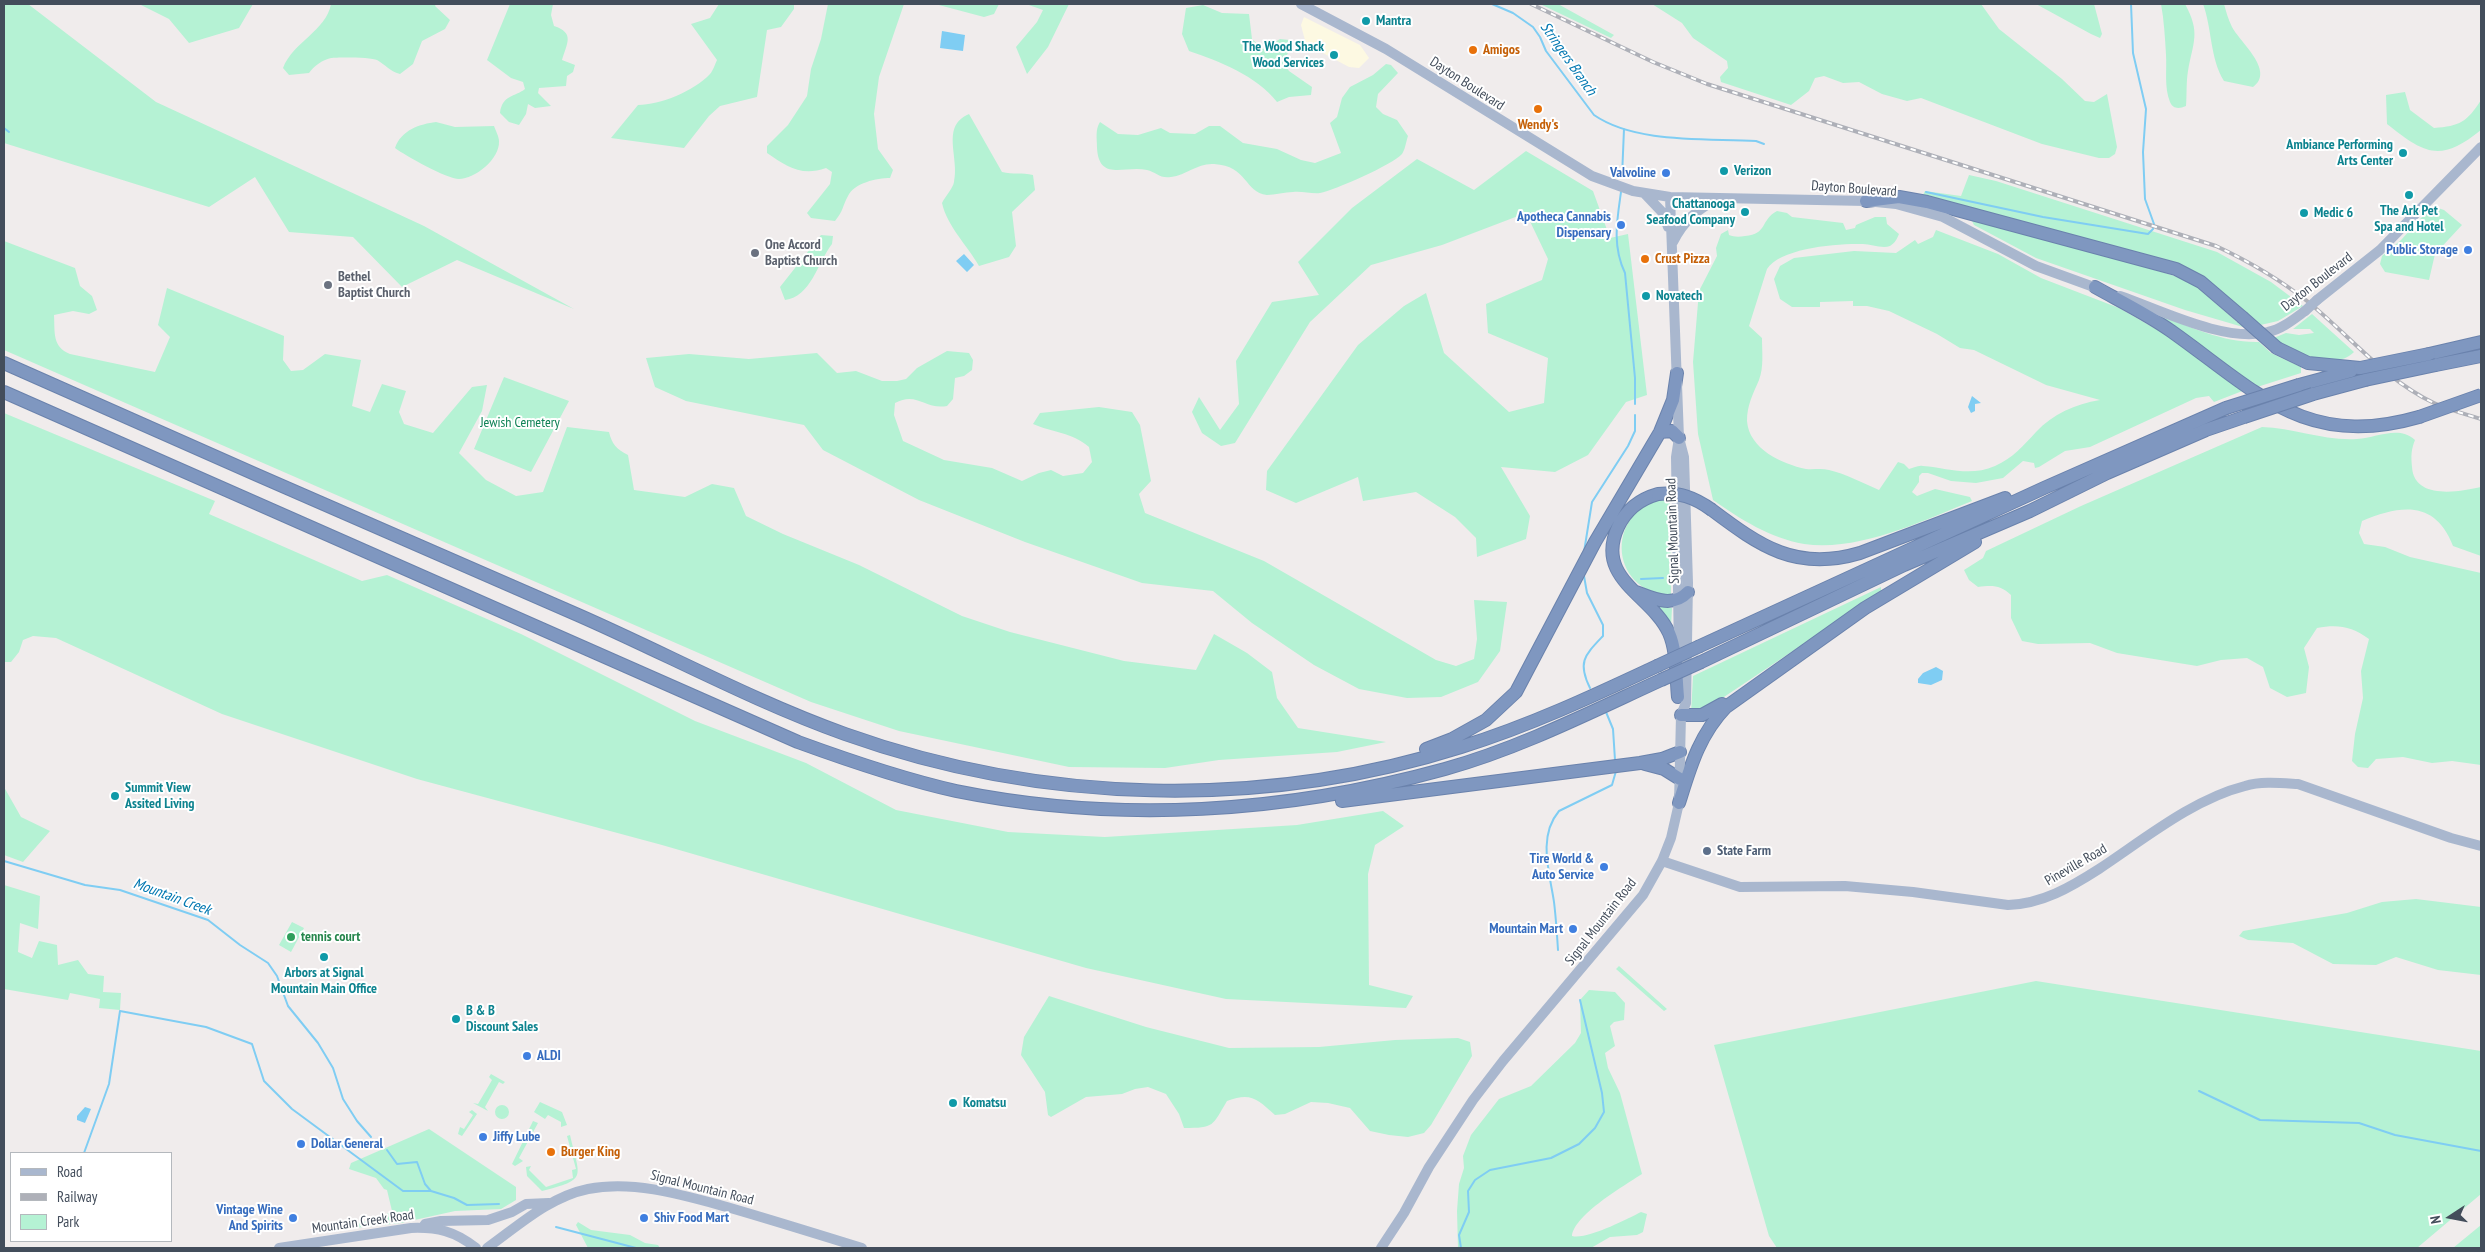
<!DOCTYPE html>
<html>
<head>
<meta charset="utf-8">
<style>
  body { margin:0 }
  #map { position:relative; width:2485px; height:1252px; overflow:hidden; background:#f0ecec; font-family:"PT Sans Narrow",sans-serif }
  canvas { display:block }
  .frame { position:absolute; inset:0; border:5px solid #434d5b; pointer-events:none }
  .legend { position:absolute; left:10px; top:1152px; width:162px; height:90px; box-sizing:border-box; background:#fff; border:1px solid #b4b8bd; margin:0; padding:6px 9px; list-style:none; font-size:15px; color:#434d5b }
  .legend li { display:flex; align-items:center; gap:10px; height:25px }
  .legend b { width:25px; border:1px solid #b4b8bd }
  .north { position:absolute; left:2425px; top:1192px; width:50px; height:50px; -webkit-text-stroke:4px #fff; paint-order:stroke; rotate:259deg; font-size:14px; font-weight:700; line-height:20px; text-align:center; color:#434d5b }
  .north::after { content:''; display:block; margin:auto; width:18px; height:22px; background:#434d5b; clip-path:polygon(50% 0,100% 100%,50% 72%,0 100%) }
</style>
</head>
<body>
<div id="map">
<canvas width="2485" height="1252"></canvas>
<div class="frame"></div>
<ul class="legend">
<li><b style="height:6px;background:#a9b7ce"></b>Road</li>
<li><b style="height:6px;background:#aeb0b8"></b>Railway</li>
<li><b style="height:14px;background:#b5f2d4"></b>Park</li>
</ul>
<div class="north">N</div>
</div>
<script>
const context = document.querySelector('canvas').getContext('2d');
context.lineJoin = 'round';
function fill(path, color) { context.fillStyle = color; context.fill(path, 'evenodd'); }
function strokePath(path, color, width, dash) { context.strokeStyle = color; context.lineWidth = width; context.lineCap = dash ? 'butt' : 'round'; context.setLineDash(dash || []); context.stroke(path); }
function drawText(font, color, halo, rows, align = 'center') {
  context.font = font + ' "PT Sans Narrow",sans-serif'; context.lineWidth = 4; context.setLineDash([]); context.textBaseline = 'middle'; context.strokeStyle = halo; context.fillStyle = color; for (const [text, x, y, turn = 0] of rows) {
    context.save(); context.translate(x, y); context.rotate((+turn || 0) * Math.PI / 180); context.textAlign = isNaN(turn) ? turn : align; if (halo) context.strokeText(text, 0, 0); context.fillText(text, 0, 0); context.restore();
  }
}
fill(new Path2D(`
  M1304,17L1360,45L1369,58L1359,68L1349,67L1306,44L1301,25Z`), '#fdf9e2');
fill(new Path2D(`
  M4,4H28L156,102L424,226L574,309L457,260L402,287L353,237L289,232L255,177L209,207L4,143Z
  M139,4H253L239,28L189,43L169,19Z
  M331,4H436L435,6L450,20L445,29L422,41L413,64L400,74C389,71 386,65 377,60C372,57 337,57 331,58C322,60 314,66 309,73L289,75L283,68C293,42 326,31 331,4Z
  M510,4H553L551,15L554,26C575,33 567,43 562,60L575,65L573,72L567,76L566,86L539,88L538,93L551,106L535,108L528,104L526,114L519,125L509,122L500,113C502,95 515,97 525,89L523,82L511,78L487,60Z
  M719,4H794V9L781,27L767,30L757,97L720,106L709,116L684,148L611,138L638,105C660,105 694,91 710,74C713,71 715,64 717,60L691,24L710,18Z
  M828,4H904L879,77L874,114L878,149L893,170L890,178C877,178 854,183 848,196C842,207 844,210 835,221L811,218L807,213L830,184L832,172L826,168C801,177 786,166 767,153V146L788,125L807,96L811,69L821,39Z
  M935,4H999L994,14L984,17Z
  M1026,4H1069L1048,47L1027,74L1016,47L1037,22L1043,10Z
  M1540,4H1558L1614,35L1611,38Z
  M1652,4H1981L1999,29L2062,79L2085,101L2094,102L2107,94L2117,147L2115,154L2109,158H2099L2042,144L1921,98L1907,101L1882,94L1859,82L1843,83L1824,76L1815,78L1809,91L1791,105L1721,82L1720,77L1728,68L1727,61L1693,38L1682,23Z
  M2036,4H2094L2102,34L2100,38L2091,34Z
  M2161,4H2185C2201,33 2193,42 2188,71C2186,83 2187,95 2186,106C2179,109 2173,109 2170,102C2164,87 2167,70 2166,55C2165,38 2164,20 2161,4Z
  M2203,4H2224C2226,11 2228,19 2232,27C2239,41 2276,71 2253,87L2224,81C2210,59 2212,28 2203,4Z
  M1203,5L1222,13L1249,14L1252,39L1263,49L1280,39L1289,40L1293,44L1283,62L1289,71L1312,87L1311,95L1289,97L1277,102C1257,76 1219,61 1189,51L1182,34L1186,8Z
  M1386,64L1391,65L1398,73L1378,94L1376,107L1383,114L1397,120L1408,136C1406,142 1405,150 1402,154C1392,165 1335,190 1320,193C1312,194 1302,191 1293,192C1285,192 1275,195 1267,195C1244,192 1248,166 1214,164C1197,163 1187,175 1171,177C1160,179 1156,172 1147,170C1125,165 1099,182 1097,148C1097,138 1095,130 1100,122L1118,134L1138,135L1161,128L1170,133L1195,134L1209,126H1220L1243,143L1277,149L1301,160L1315,163L1341,153L1330,123L1337,117L1342,98L1350,87L1373,75Z
  M2405,92L2410,110L2434,128C2460,126 2467,122 2481,100V130C2440,163 2425,154 2387,124L2386,95Z
  M969,114L1002,172C1013,175 1022,172 1033,175L1035,190L1012,212L1016,246L1009,257L979,266C967,245 947,226 942,203C945,197 953,188 954,182C960,158 940,126 969,114Z
  M436,122L455,127L494,126C496,131 499,137 499,141C500,159 475,179 459,179C447,179 406,156 395,148C401,130 420,124 436,122Z
  M1526,151L1593,191L1610,238L1628,234L1647,395L1626,402L1588,455L1555,472L1501,467L1530,516L1526,539L1477,557L1476,538L1455,517L1416,492L1363,501L1358,477L1296,503L1266,490L1267,471L1358,345L1404,306L1426,293L1444,353L1509,412L1544,403L1548,358L1488,333L1486,304L1542,280L1548,259L1526,213L1442,245L1371,265L1310,322L1235,443L1221,446L1202,433L1192,412L1199,397L1220,430L1239,404L1236,361L1272,302L1319,295L1298,262L1352,208L1417,159L1474,190Z
  M1969,175L1996,181L2217,252L2271,282L2303,306L2278,321L2256,326C2229,301 2205,275 2171,261L1925,197L1923,195L1925,191L1961,196Z
  M2432,206L2444,210L2462,225L2435,254L2429,280L2385,272L2380,264L2382,256L2401,240Z
  M1777,211L1787,213L1792,217L1843,223L1846,230L1855,228L1856,225L1875,217H1886L1887,224L1899,234C1897,239 1895,243 1890,246C1882,249 1871,244 1863,244C1838,243 1780,248 1767,269L1749,326L1762,338C1762,352 1764,367 1759,380C1753,394 1747,405 1747,421C1749,449 1782,464 1806,469C1813,470 1821,468 1829,470C1846,474 1863,483 1879,490L1898,462L1904,464L1909,469C1914,468 1918,465 1923,466C1948,468 1970,477 1995,466C2013,458 2023,446 2036,432C2053,414 2075,404 2100,400L2046,385L1974,350L1960,348L1937,334L1889,311L1867,306H1853V301L1820,302V307H1792L1780,299L1774,279L1780,266L1794,258L1854,251L1896,253L1915,240L1918,244L1933,237L1936,230L1998,254L2041,278L2119,308L2175,340L2245,390L2214,402L2209,396L2196,398L2090,447L2065,451L2039,467L2035,468L2034,463L2023,461L2003,478L1976,483L1951,481L1928,473H1922L1919,476V482L1912,492L1917,496L1935,489L1970,497L1972,501C1922,521 1859,552 1804,544C1770,538 1740,519 1713,500L1698,434L1693,362L1699,291L1717,256L1716,248L1721,234L1728,230L1729,235C1734,237 1739,237 1745,236C1768,234 1760,220 1777,211Z
  M1971,219L2162,272L2190,281L2243,327L2185,310L2036,258L1974,225Z
  M821,235L833,236L832,244C818,262 811,297 785,300L780,287Z
  M4,241L75,268L80,286L92,296L97,310L89,314L73,311L54,315C55,332 52,347 70,354L155,372L170,337L158,325L167,288L284,336L283,360L291,371L303,370L325,354L361,360L352,406L370,412L382,384L406,391L399,412L404,424L433,433L472,387L487,385L482,411L459,453L486,480L516,496L543,492L567,427L609,432C612,444 616,449 628,455L634,490L685,497L712,484L734,488L746,516L783,534L859,565L962,616L1010,632L1124,661L1196,670L1214,634L1247,653L1272,672L1277,698L1298,728L1386,742L1337,752L1219,760L1165,768L1069,767L899,731L811,702L4,350Z
  M2312,314L2354,352C2334,373 2291,349 2271,339L2286,333L2299,335L2314,333L2310,329H2293Z
  M2159,316C2193,327 2223,343 2259,342L2271,353L2301,367V373L2254,388Z
  M947,351L969,353L973,360L972,370L964,376L955,378L953,399L947,406C925,410 917,391 895,403L894,415L903,441L944,460L992,468L1022,481L1039,473L1051,470L1063,476L1083,473L1092,462L1089,447C1071,432 1054,433 1033,424L1040,413L1099,407L1132,412L1140,425L1151,481L1139,494L1145,513L1264,561L1436,660L1456,666L1474,659L1477,639L1474,600L1507,602L1500,651L1478,682L1441,697L1407,698L1359,689L1314,665L1252,623L1213,591L1142,583L1025,542L919,500L823,450L804,425L686,401L655,387L646,358L689,354L749,359L817,353L837,373L856,371L882,381H897L906,379L917,368Z
  M504,377L569,401L531,472L474,449Z
  M4,413L215,501L209,514L362,581L387,575L521,634L695,721L806,763L896,810L1008,832L1105,837L1297,825L1383,811L1404,826L1375,845L1368,874L1369,985L1413,996L1406,1008L1226,999L1086,968L662,845L417,779L222,714L56,638L33,636L23,640L19,652L11,662H4Z
  M2262,427C2294,428 2324,441 2357,439C2377,438 2398,425 2415,440C2411,450 2411,456 2412,467C2414,500 2459,492 2481,487V556L2453,546C2435,500 2401,505 2362,521L2359,533L2364,544L2385,547L2410,557L2481,573V765L2452,761L2432,763L2403,757L2376,759L2368,768L2358,767L2352,761L2355,734L2363,698L2361,671L2369,639C2352,626 2337,624 2317,628L2304,648L2309,667L2306,693L2287,697L2270,688L2263,667L2247,658L2221,660L2197,666L2117,653L2090,643L2038,644L2022,641L2011,618V595C2001,585 1992,585 1978,587L1969,580L1964,570L1983,558L1986,551L2081,506Z
  M1670,498L1671,595C1607,593 1604,505 1670,498Z
  M1881,587V592L1703,711L1691,714L1693,676Z
  M1655,606L1672,608L1671,626Z
  M4,787L21,817L50,831L23,862L4,855Z
  M4,885L40,896L38,929L20,923L18,952L32,958L39,941L57,945L58,965L78,960L88,974L104,976L103,992L121,993L120,1010L99,1008L100,999L70,993L68,1000L4,989Z
  M2416,899L2481,907V975L2438,970L2396,957L2376,965L2333,964L2293,943L2248,940L2239,936L2243,931L2347,913L2382,902Z
  M292,922L304,928L291,952L279,945Z
  M1619,966L1667,1009L1664,1011L1616,969Z
  M2036,981L2481,1051V1194L2417,1248H1777L1769,1236L1714,1045Z
  M1589,990L1615,992L1625,1003L1624,1020L1614,1022L1610,1026L1615,1046L1605,1053L1608,1068L1620,1093L1642,1174C1625,1185 1574,1215 1572,1236C1587,1240 1627,1219 1641,1212L1647,1214L1643,1232L1637,1235L1610,1237L1591,1248H1458L1457,1211L1459,1184L1464,1168L1463,1156L1471,1135L1499,1099L1531,1086L1575,1043L1581,1033L1580,1000Z
  M1049,996L1146,1027L1229,1048L1319,1047L1395,1040L1458,1038L1470,1042L1472,1056L1431,1125L1424,1133L1408,1137L1389,1135L1370,1131L1350,1108L1328,1103L1311,1102L1285,1114L1275,1115C1257,1099 1251,1092 1227,1101C1212,1126 1215,1128 1184,1128L1179,1114L1166,1094L1148,1087L1135,1089L1122,1094L1086,1097L1051,1117L1048,1115L1045,1092L1021,1055L1024,1037Z
  M491,1074L505,1082L503,1084L499,1082L485,1107L488,1111L473,1103L478,1104L492,1080L489,1077Z
  M540,1102L562,1112L567,1125L561,1127V1122L548,1115L545,1119L534,1112Z
  M495 1112a7 7 0 1 1 14 0a7 7 0 1 1-14 0Z
  M472,1110L477,1114L462,1136L458,1134L460,1127L464,1129L473,1115L469,1112Z
  M533,1121L538,1123L519,1158L523,1161L515,1166L512,1164Z
  M429,1129L516,1187V1200L501,1209L455,1211L401,1223L354,1228L356,1223L376,1220L392,1211L387,1190L384,1189L376,1178L349,1169L351,1163Z
  M570,1135C580,1179 588,1179 542,1191L527,1176L526,1167L531,1166L529,1170L546,1187L573,1178L572,1170L576,1169L567,1136Z
  M578,1222L591,1230L630,1235L645,1243L658,1245L660,1248H588L576,1225Z
  M2481,1225V1248H2453Z`), '#b5f2d4');
fill(new Path2D(`
  M942,31L965,35L963,51L940,48Z
  M964,254L974,265L967,272L956,261Z
  M1972,396L1981,403L1975,404V411L1971,413L1968,407Z
  M1936,667L1943,671L1942,680L1931,685L1918,683V679L1923,673Z
  M85,1107L91,1109L85,1123L77,1120V1116Z`), '#7fcdf3');
strokePath(new Path2D(`
  M1492,4L1513,13L1533,27L1540,37L1546,51L1594,115C1636,144 1706,138 1756,141L1764,144
  M4,128L9,132
  M1622,177L1624,129
  M1621,192C1617,220 1612,246 1625,273L1635,378V404
  M1926,192L2043,217L2148,234L2153,229L2154,224L2145,199L2143,152L2146,109L2133,53L2131,4
  M1584,552L1592,502L1628,446L1635,431V415
  M1584,576L1587,593L1603,625V636C1585,655 1577,662 1590,688
  M1641,579L1663,578
  M1606,712L1613,729L1615,760
  M4,861L85,885L120,890L208,920L240,945L268,963L277,976L288,1006L318,1043L333,1068L343,1099L357,1121L371,1137
  M1558,950C1557,934 1556,918 1554,902C1550,874 1537,837 1559,811L1612,785L1616,771
  M2199,1091L2260,1120L2359,1123L2395,1135L2481,1151
  M387,1150L397,1164L417,1162L425,1184L431,1191
  M84,1153L109,1084L120,1011L206,1027L252,1044L264,1081L292,1109L403,1191H431L454,1198L467,1205L499,1204
  M556,1227L636,1248
  M1461,1248L1459,1235L1469,1212L1468,1191L1475,1180L1490,1170L1551,1158L1579,1144L1595,1128L1604,1112L1602,1093L1580,1000`), '#7fcdf3', 2);
const highway = new Path2D(`
  M1866,201L1899,197L1927,202L2176,269L2201,282L2242,317
  M2095,287C2120,301 2147,314 2171,331C2256,391 2305,450 2419,417
  M2277,348L2308,363L2360,368
  M2429,354L2481,342
  M4,363C195,448 386,532 578,615C667,654 753,701 845,734C1041,804 1262,810 1461,747C1529,726 1593,696 1657,666
  M2436,365L2481,356
  M2299,385L2351,371
  M4,392L798,742C850,761 902,779 956,791C1119,824 1286,813 1445,769C1520,748 1591,712 1661,680
  M2313,394L2365,380
  M1660,432L1672,431L1679,438
  M1658,494C1640,499 1626,510 1618,527C1594,579 1652,595 1669,633C1677,651 1676,676 1678,697
  M1712,510C1760,546 1796,572 1860,553L2005,498
  M1636,592C1654,599 1673,608 1688,592
  M1700,646L2044,488L2226,408
  M1701,662L1904,565L2030,511L2107,473L2206,430L2244,417
  M1681,715H1702L1722,704
  M1426,749L1452,739L1486,720L1516,692L1595,542L1660,432L1673,400L1677,373
  M1645,764L1664,769L1680,779
  M1342,801L1640,763L1662,759L1680,752
  M1679,803C1690,768 1699,735 1726,707L1865,608L1975,542`);
strokePath(highway, '#6a82ac', 14);
strokePath(new Path2D(`
  M1301,4L1386,49L1592,176L1633,191L1670,197L1866,201L1896,204L1943,217L2036,266L2102,290
  M1645,194L1663,213L1668,227
  M1670,197L1679,438L1676,457L1679,655
  M1673,242C1684,220 1696,211 1717,199
  M2120,296C2161,310 2225,343 2268,332C2282,329 2294,319 2305,311
  M2317,300L2380,250L2481,147
  M1662,861L1740,887L1845,886L1913,892L2008,905C2042,904 2071,887 2099,869C2143,840 2193,799 2245,786C2261,781 2281,783 2298,784L2451,838L2481,846
  M425,1224L441,1221L488,1220L512,1212L526,1204L549,1203
  M279,1248L411,1228C437,1227 455,1231 476,1248
  M487,1248C518,1226 549,1197 588,1189C634,1180 683,1195 727,1207C772,1220 817,1234 862,1248
  M1381,1248L1404,1213L1429,1167L1473,1100L1503,1061L1643,895L1662,861L1671,838L1679,803L1681,715L1686,703L1688,583L1684,457L1679,438`), '#a9b7ce', 10);
strokePath(highway, '#7f97c0', 12);
const rail = new Path2D(`
  M1531,4L1653,62L1707,84L2216,246C2248,261 2279,279 2307,301C2349,335 2385,380 2434,403C2449,410 2465,414 2481,419`);
strokePath(rail, '#aeb0b8', 4);
strokePath(rail, '#fff', 2, [5.5]);
const highwayBridge = new Path2D(`
  M2242,317L2277,348
  M2360,368L2429,354
  M2365,380L2436,365
  M2226,408L2299,385
  M2244,417L2313,394
  M2419,417L2481,395
  M1658,494C1679,492 1694,497 1712,510
  M1657,666L1700,646
  M1661,680L1701,662`);
strokePath(highwayBridge, '#6a82ac', 14, []);
strokePath(new Path2D(`
  M2305,311L2317,300`), '#a9b7ce', 10);
strokePath(highwayBridge, '#7f97c0', 12);
for (const [x, y, r, color] of [
  [1366,21,5,"#0f9aa8"],
  [1473,50,5,"#e8710a"],
  [1334,55,5,"#0f9aa8"],
  [1538,109,5,"#e8710a"],
  [2403,153,5,"#0f9aa8"],
  [1724,171,5,"#0f9aa8"],
  [1666,173,5,"#3f7fe0"],
  [2409,195,5,"#0f9aa8"],
  [1745,212,5,"#0f9aa8"],
  [2304,213,5,"#0f9aa8"],
  [1621,225,5,"#3f7fe0"],
  [2468,250,5,"#3f7fe0"],
  [755,253,5,"#6b7280"],
  [1645,259,5,"#e8710a"],
  [328,285,5,"#6b7280"],
  [1646,296,5,"#0f9aa8"],
  [115,796,5,"#0f9aa8"],
  [1707,851,5,"#5c6f8a"],
  [1604,867,5,"#3f7fe0"],
  [1573,929,5,"#3f7fe0"],
  [291,937,5,"#2e9e5b"],
  [324,957,5,"#0f9aa8"],
  [456,1019,5,"#0f9aa8"],
  [527,1056,5,"#3f7fe0"],
  [953,1103,5,"#0f9aa8"],
  [483,1137,5,"#3f7fe0"],
  [301,1144,5,"#3f7fe0"],
  [551,1152,5,"#e8710a"],
  [293,1218,5,"#3f7fe0"],
  [644,1218,5,"#3f7fe0"]
]) { const dot = new Path2D(); dot.arc(x, y, r, 0, 2 * Math.PI); context.fillStyle = color; context.fill(dot); strokePath(dot, '#fff', 2); }
drawText('bold 14px', '#0d838f', '#fff', [
  ["Mantra",1376,21],
  ["The Wood Shack",1324,47,"right"],
  ["Wood Services",1324,63,"right"],
  ["Ambiance Performing",2393,145,"right"],
  ["Arts Center",2393,161,"right"],
  ["Verizon",1734,171],
  ["Chattanooga",1735,204,"right"],
  ["Seafood Company",1735,220,"right"],
  ["The Ark Pet",2409,211,"center"],
  ["Spa and Hotel",2409,227,"center"],
  ["Medic 6",2314,213],
  ["Novatech",1656,296],
  ["Summit View",125,788],
  ["Assited Living",125,804],
  ["Arbors at Signal",324,973,"center"],
  ["Mountain Main Office",324,989,"center"],
  ["B & B",466,1011],
  ["Discount Sales",466,1027],
  ["Komatsu",963,1103]
], 'left');
drawText('bold 14px', '#c56008', '#fff', [
  ["Amigos",1483,50],
  ["Wendy's",1538,125,"center"],
  ["Crust Pizza",1655,259],
  ["Burger King",561,1152]
], 'left');
drawText('14px', '#434d5b', '#fff', [
  ["Dayton Boulevard",1467,84,33],
  ["Dayton Boulevard",1854,189,4],
  ["Dayton Boulevard",2317,282,-38],
  ["Signal Mountain Road",1673,531,-92],
  ["Pineville Road",2076,865,-30],
  ["Signal Mountain Road",1601,922,-52],
  ["Signal Mountain Road",702,1188,14],
  ["Mountain Creek Road",363,1222,-8]
]);
drawText('bold 14px', '#366cbe', '#fff', [
  ["Valvoline",1656,173],
  ["Apotheca Cannabis",1611,217],
  ["Dispensary",1611,233],
  ["Public Storage",2458,250],
  ["Tire World &",1594,859],
  ["Auto Service",1594,875],
  ["Mountain Mart",1563,929],
  ["ALDI",537,1056,"left"],
  ["Jiffy Lube",493,1137,"left"],
  ["Dollar General",311,1144,"left"],
  ["Vintage Wine",283,1210],
  ["And Spirits",283,1226],
  ["Shiv Food Mart",654,1218,"left"]
], 'right');
drawText('bold 14px', '#5b616d', '#fff', [
  ["One Accord",765,245],
  ["Baptist Church",765,261],
  ["Bethel",338,277],
  ["Baptist Church",338,293]
], 'left');
drawText('14px', '#0f8256', '#fff', [
  ["Jewish Cemetery",520,423]
]);
drawText('bold 14px', '#4e5e75', '#fff', [
  ["State Farm",1717,851]
], 'left');
drawText('bold 14px', '#27864d', '#fff', [
  ["tennis court",301,937]
], 'left');
drawText('italic 15px', '#0077b1', '#fff', [
  ["Stringers Branch",1568,59,55],
  ["Mountain Creek",172,897,20]
]);
</script>
</body>
</html>
